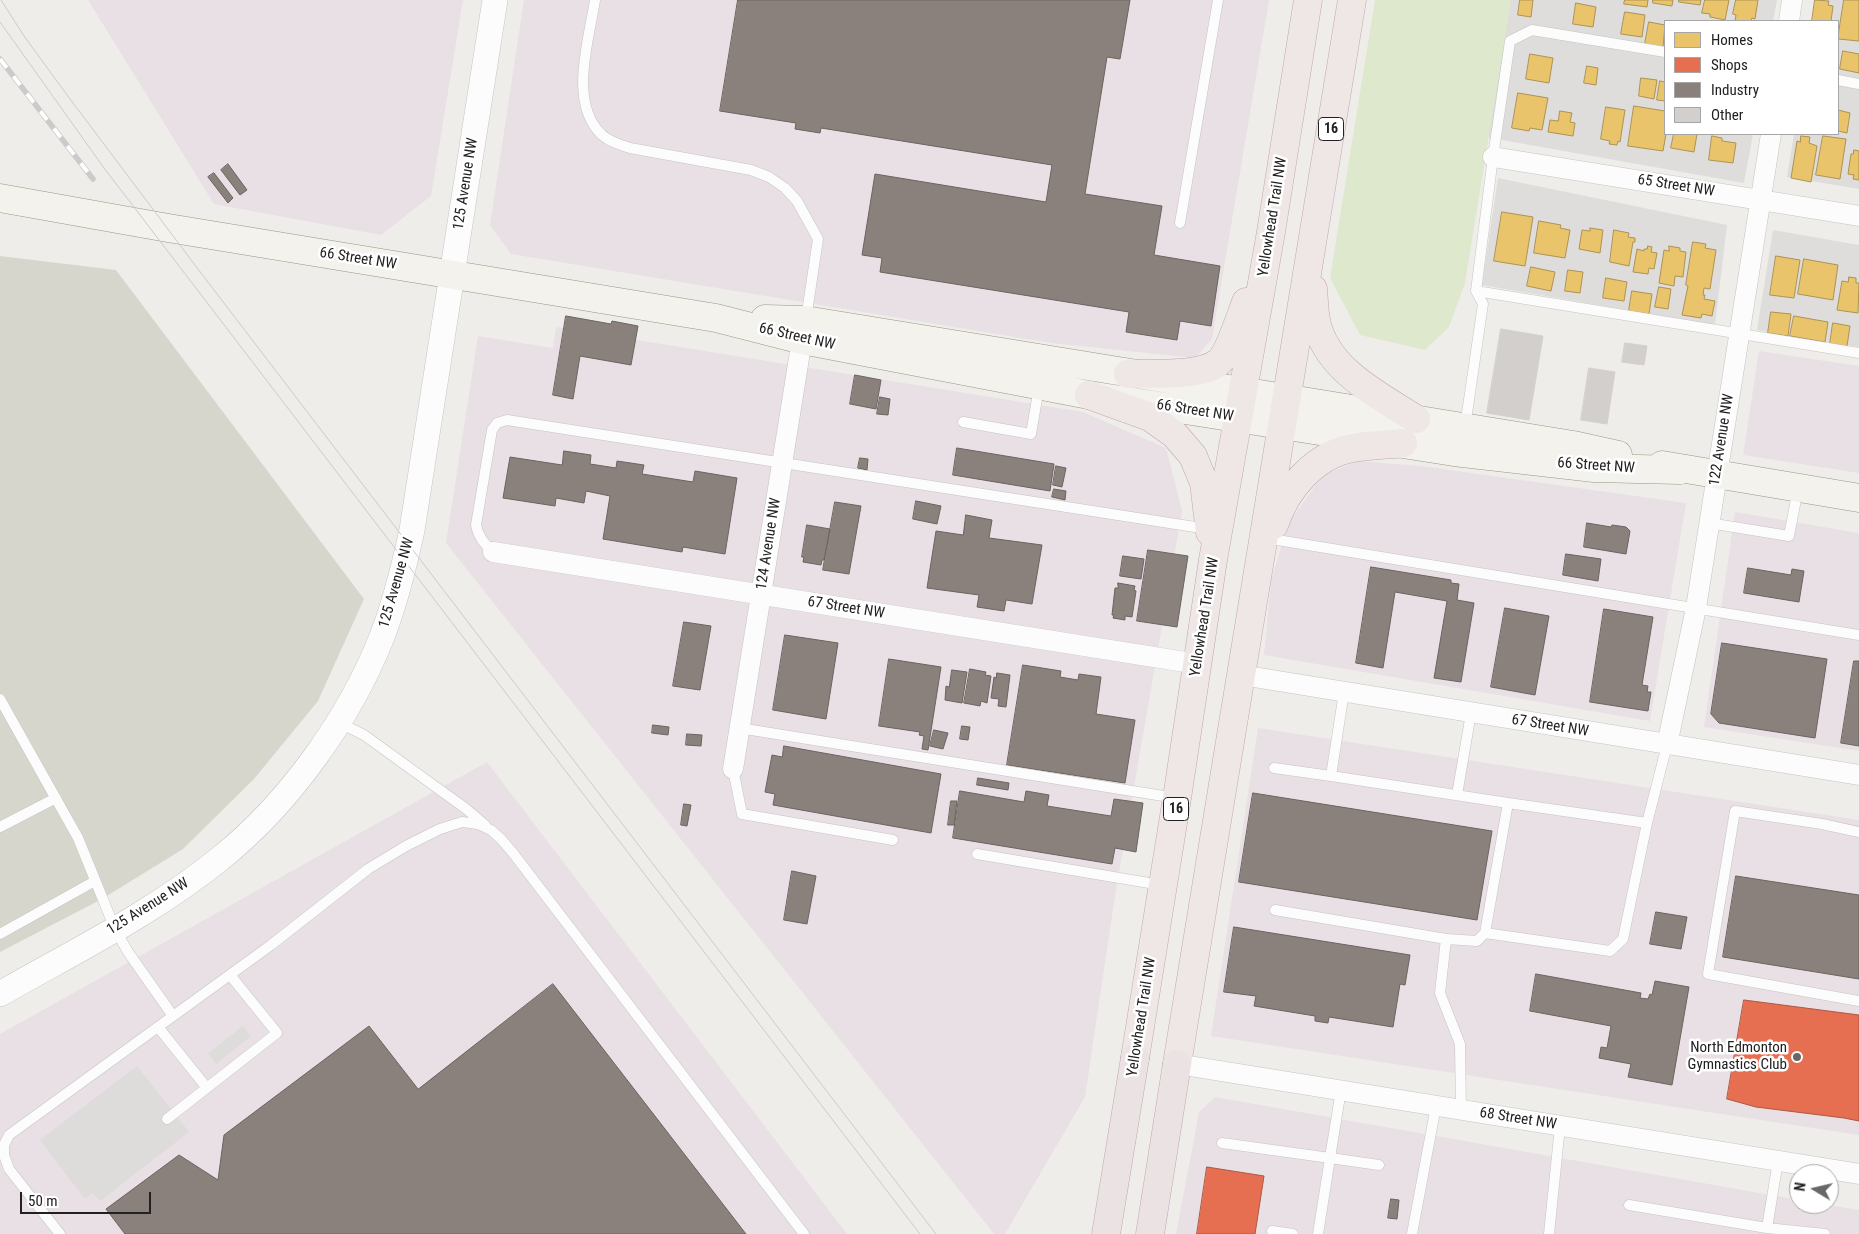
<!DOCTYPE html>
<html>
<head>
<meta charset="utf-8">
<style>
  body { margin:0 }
  #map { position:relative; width:1859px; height:1234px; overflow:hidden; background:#efedea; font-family:"Roboto Condensed",sans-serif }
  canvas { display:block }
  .legend { position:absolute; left:1664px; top:20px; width:175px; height:115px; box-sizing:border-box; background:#fff; border:1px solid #a6a6a6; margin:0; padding:6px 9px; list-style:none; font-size:15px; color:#212121 }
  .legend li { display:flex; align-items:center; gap:10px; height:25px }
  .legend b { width:25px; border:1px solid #a6a6a6 }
  .north { position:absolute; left:1789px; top:1164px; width:50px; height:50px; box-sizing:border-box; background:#fff; border:1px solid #a6a6a6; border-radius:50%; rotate:279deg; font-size:14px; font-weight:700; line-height:20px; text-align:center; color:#212121 }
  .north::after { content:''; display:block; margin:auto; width:18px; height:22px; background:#696867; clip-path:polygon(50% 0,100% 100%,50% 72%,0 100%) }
  .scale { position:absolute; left:20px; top:1192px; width:131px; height:22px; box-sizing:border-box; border:2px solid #212121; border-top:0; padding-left:6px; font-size:15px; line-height:18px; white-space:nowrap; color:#212121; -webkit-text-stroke:4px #fff; paint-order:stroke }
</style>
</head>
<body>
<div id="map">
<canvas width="1859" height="1234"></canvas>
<ul class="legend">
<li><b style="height:14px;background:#e9c46a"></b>Homes</li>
<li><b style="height:14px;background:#e76f51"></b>Shops</li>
<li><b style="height:14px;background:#8a817c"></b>Industry</li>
<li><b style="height:14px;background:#d2cfcd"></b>Other</li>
</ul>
<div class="north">N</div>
<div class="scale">50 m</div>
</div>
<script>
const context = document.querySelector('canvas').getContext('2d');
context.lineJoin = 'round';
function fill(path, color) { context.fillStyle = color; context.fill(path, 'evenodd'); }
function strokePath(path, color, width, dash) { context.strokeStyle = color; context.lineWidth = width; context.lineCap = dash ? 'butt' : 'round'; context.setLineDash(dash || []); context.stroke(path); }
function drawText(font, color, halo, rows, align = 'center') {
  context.font = font + ' "Roboto Condensed",sans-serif'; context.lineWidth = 5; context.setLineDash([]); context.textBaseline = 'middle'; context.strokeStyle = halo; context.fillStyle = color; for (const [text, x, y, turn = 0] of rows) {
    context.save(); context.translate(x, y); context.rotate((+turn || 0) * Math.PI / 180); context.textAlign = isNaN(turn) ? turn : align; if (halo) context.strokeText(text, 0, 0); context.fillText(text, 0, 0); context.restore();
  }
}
fill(new Path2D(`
  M1510,0H1777L1773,21H1665V134H1753L1744,183L1485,137Z
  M1817,0H1859V189L1787,177L1794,134H1838V21H1813Z
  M1498,178L1727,225L1715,325L1482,285Z
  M1773,230L1859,245V347L1757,330Z`), '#dedddb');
fill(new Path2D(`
  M88,0H463L431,196L381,235L214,204Z
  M524,0H1269L1212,339L1195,358L1051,343L511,254L490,225Z
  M556,327L1083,412L1166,448L1182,511L1115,896L1085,1097L1005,1234H994L446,543L478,336L553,348Z
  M1759,351L1859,366V473L1743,455Z
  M1357,461L1421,466L1686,503L1650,721L1264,655L1271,581L1288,524L1322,476Z
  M1735,512L1859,533V751L1704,727Z
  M1258,728L1859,820V1135L1211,1036Z
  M487,762L847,1234H0V1034Z
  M1215,1097L1799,1200V1204H1824L1859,1210V1234H1176L1199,1112Z`), '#e8e0e4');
fill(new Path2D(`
  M243,1026L251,1036L216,1064L208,1053Z
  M137,1066L189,1132L100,1201L93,1193L85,1199L40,1140Z`), '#dddcdb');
fill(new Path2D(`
  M0,256L116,270L364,599L318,701L254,779L183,849L102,899L0,952Z`), '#d7d6cd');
fill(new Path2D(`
  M1375,0H1511L1465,283L1449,327L1425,350L1360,335L1330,278Z`), '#dee8cd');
const homes = new Path2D(`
  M1520,0H1533L1531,17L1518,15Z
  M1625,0H1648L1647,7L1624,4Z
  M1653,0H1673L1672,6L1653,3Z
  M1679,0H1701L1700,5L1679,2Z
  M1705,0H1729L1725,20L1710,17V14L1702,13Z
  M1736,0H1758L1755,19L1752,18L1751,21H1735L1736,15L1733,14Z
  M1815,0L1829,1L1828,5L1833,6L1831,21H1812Z
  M1844,0H1859V41L1838,39Z
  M1576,3L1596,7L1593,27L1573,24Z
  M1625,12L1645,15L1642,37L1621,34Z
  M1649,22L1665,25L1663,47L1645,44Z
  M1843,51L1859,54V73L1840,69Z
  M1530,54L1553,58L1549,83L1526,79Z
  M1587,66L1598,68L1596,85L1584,83Z
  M1641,78L1657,80L1654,99L1639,96Z
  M1660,81L1665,82V101L1657,100Z
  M1518,93L1548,98L1542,130L1530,128L1529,131L1512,128Z
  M1634,106L1665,111L1666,134L1663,151L1628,146Z
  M1606,107L1625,110L1620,142L1618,141L1617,145L1609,144L1610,141L1601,139Z
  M1838,110L1850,113L1847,133L1838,131Z
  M1560,111L1572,113L1570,122L1575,123L1573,136L1548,132L1550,120L1558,121Z
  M1674,134H1697L1694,152L1671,148Z
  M1712,136L1722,138V141L1736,143L1733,163L1709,160Z
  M1801,136L1810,137L1809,143L1817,146L1811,182L1791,178L1797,141L1800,142Z
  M1823,136L1846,139L1840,179L1816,175Z
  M1854,150L1859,151V180L1853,179L1854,175L1848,174L1851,154H1853Z
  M1502,212L1533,217L1525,266L1494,261Z
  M1539,221L1561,225L1560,228L1570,230L1565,258L1534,253Z
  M1590,228L1603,230L1600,253L1579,249L1582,230L1590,231Z
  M1614,230L1629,233L1628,237L1635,238V242H1633L1629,266L1610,262Z
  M1693,242L1706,244L1705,248L1716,250L1710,289L1704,288L1703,295H1705L1704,299L1715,301L1712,316L1702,314L1701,318L1682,315L1688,286L1686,285Z
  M1648,246L1652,247L1651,252L1657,253L1654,269L1649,268L1648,274L1633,272L1637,249L1644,251V249H1647Z
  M1669,246L1680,248V251L1686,252L1683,277L1675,276L1674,286L1659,283L1664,250L1669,251Z
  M1776,256L1800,260L1794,298L1770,295Z
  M1804,259L1838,265L1833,300L1798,294Z
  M1531,267L1555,272L1551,291L1527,286Z
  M1568,270L1583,272L1580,293L1565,291Z
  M1849,277L1856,278V283H1859L1858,313L1837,310L1842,281L1848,282Z
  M1606,278L1627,282L1624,301L1603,298Z
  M1659,287L1671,289L1668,309L1655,307Z
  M1632,291L1652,294L1649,314L1629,311Z
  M1771,312L1791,314L1788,336L1768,333Z
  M1794,316L1828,322L1825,342L1790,336Z
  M1833,323L1850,326L1847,346L1830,344Z`);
fill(homes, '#e9c46a');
strokePath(homes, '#ad9354', 1);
const shops = new Path2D(`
  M1744,1000L1859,1015V1121L1844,1118L1756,1107L1727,1099Z
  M1207,1167L1264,1176L1255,1234H1197Z`);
fill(shops, '#e76f51');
strokePath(shops, '#ac5843', 1);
const industry = new Path2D(`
  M738,0H1130L1120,59L1107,57L1085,194L1162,206L1154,255L1220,266L1211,326L1180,321L1177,340L1126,332L1129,312L880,272L882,258L862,255L875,174L1046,202L1052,165L821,128L820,133L795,129L796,123L720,111Z
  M228,164L247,190L240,195L221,170Z
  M214,173L233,198L228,203L208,177Z
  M566,316L611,324L612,321L638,326L631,365L580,356L573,399L553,395Z
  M855,375L881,380L876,409L850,404Z
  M880,397L890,399L888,415L877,414Z
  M957,448L1054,464L1050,491L953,475Z
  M564,451L591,455L590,464L616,468L617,461L644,465L642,474L693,482L695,471L737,478L725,554L683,547L682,552L603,539L610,496L586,491L584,503L556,498L555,506L503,498L510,457L562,465Z
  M860,458L868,459L867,470L858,468Z
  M1056,466L1066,468L1062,487L1053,485Z
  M1054,489L1066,491L1065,500L1052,497Z
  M916,501L941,506L937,524L913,519Z
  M835,502L861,506L849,574L823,570Z
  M966,515L992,520L989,538L1042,545L1032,604L1006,600L1004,611L977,607L979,595L927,588L936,531L963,535Z
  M1587,523L1611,527L1612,525L1626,527L1630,531L1626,554L1584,547Z
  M807,525L830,529L824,560H822L821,565L803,562L804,557H802Z
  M1148,550L1188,556L1177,627L1137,621Z
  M1566,554L1601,559L1598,581L1563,575Z
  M1123,556L1144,559L1141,579L1120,576Z
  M1371,567L1451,580V583L1459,584L1457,600L1474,603L1461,682L1434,678L1447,601L1395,592L1383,668L1356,663Z
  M1748,568L1791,575L1792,569L1804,571L1799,602L1744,593Z
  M1118,583L1135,586L1134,590L1136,591L1132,617L1125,616V620L1113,618L1114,615H1112L1115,588H1118Z
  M1505,608L1549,616L1535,695L1491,687Z
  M1604,609L1653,617L1642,685L1648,686L1647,692H1651L1648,711L1590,702Z
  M684,622L711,626L700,690L673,686Z
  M785,635L838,643L826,719L773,710Z
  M1722,643L1827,659L1815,738L1719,723L1711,714Z
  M889,659L941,667L928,750L922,749L924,736L919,735L920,732L879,726Z
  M1854,661H1859V746L1841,743Z
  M1023,665L1061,671L1060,677L1078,680L1079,674L1101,677L1096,714L1135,720L1125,783L1007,765Z
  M970,669L986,672L985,675L991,676L987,703L981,701L980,706L964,703Z
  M952,670L967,672L962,703L945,700L946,686L949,687Z
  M997,673L1010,675L1006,707L998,706L999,699L991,698L994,677L996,678Z
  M653,725L669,727L668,735L652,733Z
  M962,726L970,727L968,740L960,739Z
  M934,730L948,733L943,749L930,746Z
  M687,734L702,735L701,746L686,745Z
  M784,746L941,774L931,833L773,805L775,794L765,792L772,755L782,757Z
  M978,778L1009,783L1008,790L977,785Z
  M960,791L1024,802L1026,791L1049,795L1047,806L1111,816L1114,799L1143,803L1136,852L1115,848L1112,864L953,838Z
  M1253,793L1492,831L1477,920L1239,882Z
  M951,801H957L954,825H948Z
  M684,804L691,805L687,826L681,825Z
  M792,871L816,876L807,924L784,920Z
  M1736,876L1859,895V979L1723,957Z
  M1656,912L1687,917L1681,949L1650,944Z
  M1234,927L1410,955L1405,985L1400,984L1393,1027L1329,1017L1328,1023L1315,1021V1016L1254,1006L1256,996L1224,992Z
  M1536,974L1641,993L1640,998L1648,999L1650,994L1652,995L1655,981L1689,987L1672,1085L1628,1077L1631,1064L1599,1058L1601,1047L1607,1048L1611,1026L1530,1011Z
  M553,984L746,1234H125L106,1209L179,1155L218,1180L224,1135L369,1026L418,1089Z
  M1391,1199L1399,1200L1397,1219L1388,1218Z`);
fill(industry, '#8a817c');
strokePath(industry, '#6a6461', 1);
const building = new Path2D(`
  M1501,329L1543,336L1529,420L1487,413Z
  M1625,343L1647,346L1644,365L1622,362Z
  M1589,368L1615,372L1607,424L1581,420Z`);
fill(building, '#d2cfcd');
strokePath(building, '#d2cfcc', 1);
const service = new Path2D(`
  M595,0C589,40 568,103 602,135C610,142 620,145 630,148L751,170L769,177L785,188L797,201L818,239L806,319
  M1838,80L1859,84
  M1180,223L1218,0
  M1476,291L1859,353
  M963,422L1031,434L1039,387
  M1465,427L1483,304L1476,291L1493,157L1510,41L1532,30L1665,52
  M1709,523L1789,536L1798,489
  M1265,538L1859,635
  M493,552C485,544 478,537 476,525L492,430L497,423L507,420L1208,529
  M1344,692L1331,776L1508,803L1647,823L1667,745
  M0,699L78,838L115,929L128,952L173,1016
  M338,722L364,735L465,808L485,825
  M739,728L1176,798
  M1274,768L1331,776
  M733,769L742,814L893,840
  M1457,795L1471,713
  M1508,803L1485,933L1610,951L1623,939L1647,823
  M0,827L56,798
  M1859,832L1822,824L1735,811L1708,974L1859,1001
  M977,854L1161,885
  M1275,910L1446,939L1477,941L1485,933
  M0,934L95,881
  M1446,939L1440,993L1460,1044L1461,1110
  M158,1027L207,1088
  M167,1119L277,1033L230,975
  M1222,1143L1330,1158L1341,1090
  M1778,1161L1767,1228L1825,1234
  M1629,1205L1767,1228
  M1272,1231L1293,1234
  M60,1234L9,1169L4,1155V1145L9,1135L271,945L368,869L406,846L440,829L462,822L478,824L491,830L501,839L513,853L804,1234
  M1318,1234L1330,1158L1379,1165
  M1412,1234L1436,1106
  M1549,1234L1560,1126`);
const minor = new Path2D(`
  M1789,21L1792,0
  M1493,157L1859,216
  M493,552L1198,664
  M1241,675L1859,775
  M1667,745L1696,608L1771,134
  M733,769L804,327
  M1177,1064L1859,1174`);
const tertiary = new Path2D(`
  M0,994C75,951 155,912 222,857C289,803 349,719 381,639C395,604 404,567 412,530L495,0`);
const secondary = new Path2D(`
  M0,198L168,228L716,318L802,340L1089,395L1454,452L1594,468L1680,470
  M765,319L805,320L1573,445L1618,455
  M1662,465L1859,498`);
const trunk = new Path2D(`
  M1313,289C1314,299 1314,310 1316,320C1325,369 1378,395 1416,419
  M1128,374C1152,373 1201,377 1219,362C1229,353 1241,315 1246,302
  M1089,395L1150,417L1175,435L1193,456L1204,483L1210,532
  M1274,525C1286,489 1314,455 1353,448C1369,445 1387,445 1403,443
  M1135,1058L1177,798L1213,560L1271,232L1308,0
  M1177,1064L1352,0`);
const motorway = new Path2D(`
  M1106,1234L1135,1058
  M1150,1234L1177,1064`);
strokePath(service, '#c5c4c2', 11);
strokePath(minor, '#c5c4c2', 21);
strokePath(tertiary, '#c5c4c2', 26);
strokePath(secondary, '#989784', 29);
strokePath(trunk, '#c1a5af', 29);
strokePath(motorway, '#c1a5af', 29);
strokePath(service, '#fdfcfc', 10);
strokePath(minor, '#fdfcfc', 20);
strokePath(tertiary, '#fdfcfc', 25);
strokePath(secondary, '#f3f2ed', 28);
strokePath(trunk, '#eee7e5', 28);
strokePath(motorway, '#eae2e3', 28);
strokePath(new Path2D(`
  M1,0L24,36L70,99L201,273L936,1234
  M0,22L104,168L920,1234`), '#cbcbcb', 1);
const rail = new Path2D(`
  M0,59L93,179`);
strokePath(rail, '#cbcbcb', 5.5);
strokePath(rail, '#fff', 4, [11]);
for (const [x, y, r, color] of [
  [1797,1057,5,"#696867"]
]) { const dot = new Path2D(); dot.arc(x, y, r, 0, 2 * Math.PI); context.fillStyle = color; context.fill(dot); strokePath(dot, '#fff', 2); }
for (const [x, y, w] of [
  [1331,129,25],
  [1176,809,25]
]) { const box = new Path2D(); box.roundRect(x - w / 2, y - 11.5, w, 23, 4); context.fillStyle = '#fff'; context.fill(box); strokePath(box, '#212121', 1); }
drawText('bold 14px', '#212121', null, [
  ["16",1331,129],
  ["16",1176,809]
]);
drawText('15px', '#212121', '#fff', [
  ["125 Avenue NW",466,184,-81],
  ["65 Street NW",1676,186,9],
  ["Yellowhead Trail NW",1273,217,-81],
  ["66 Street NW",358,259,9],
  ["66 Street NW",797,337,13],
  ["66 Street NW",1195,411,9],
  ["122 Avenue NW",1722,440,-81],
  ["66 Street NW",1596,466,4],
  ["124 Avenue NW",769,544,-81],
  ["125 Avenue NW",397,583,-74],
  ["67 Street NW",846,608,9],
  ["Yellowhead Trail NW",1205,617,-81],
  ["67 Street NW",1550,726,9],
  ["125 Avenue NW",148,907,-32],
  ["Yellowhead Trail NW",1142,1017,-81],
  ["68 Street NW",1518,1119,9]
]);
drawText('15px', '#212121', '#fff', [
  ["North Edmonton",1787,1048],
  ["Gymnastics Club",1787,1065]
], 'right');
</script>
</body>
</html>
